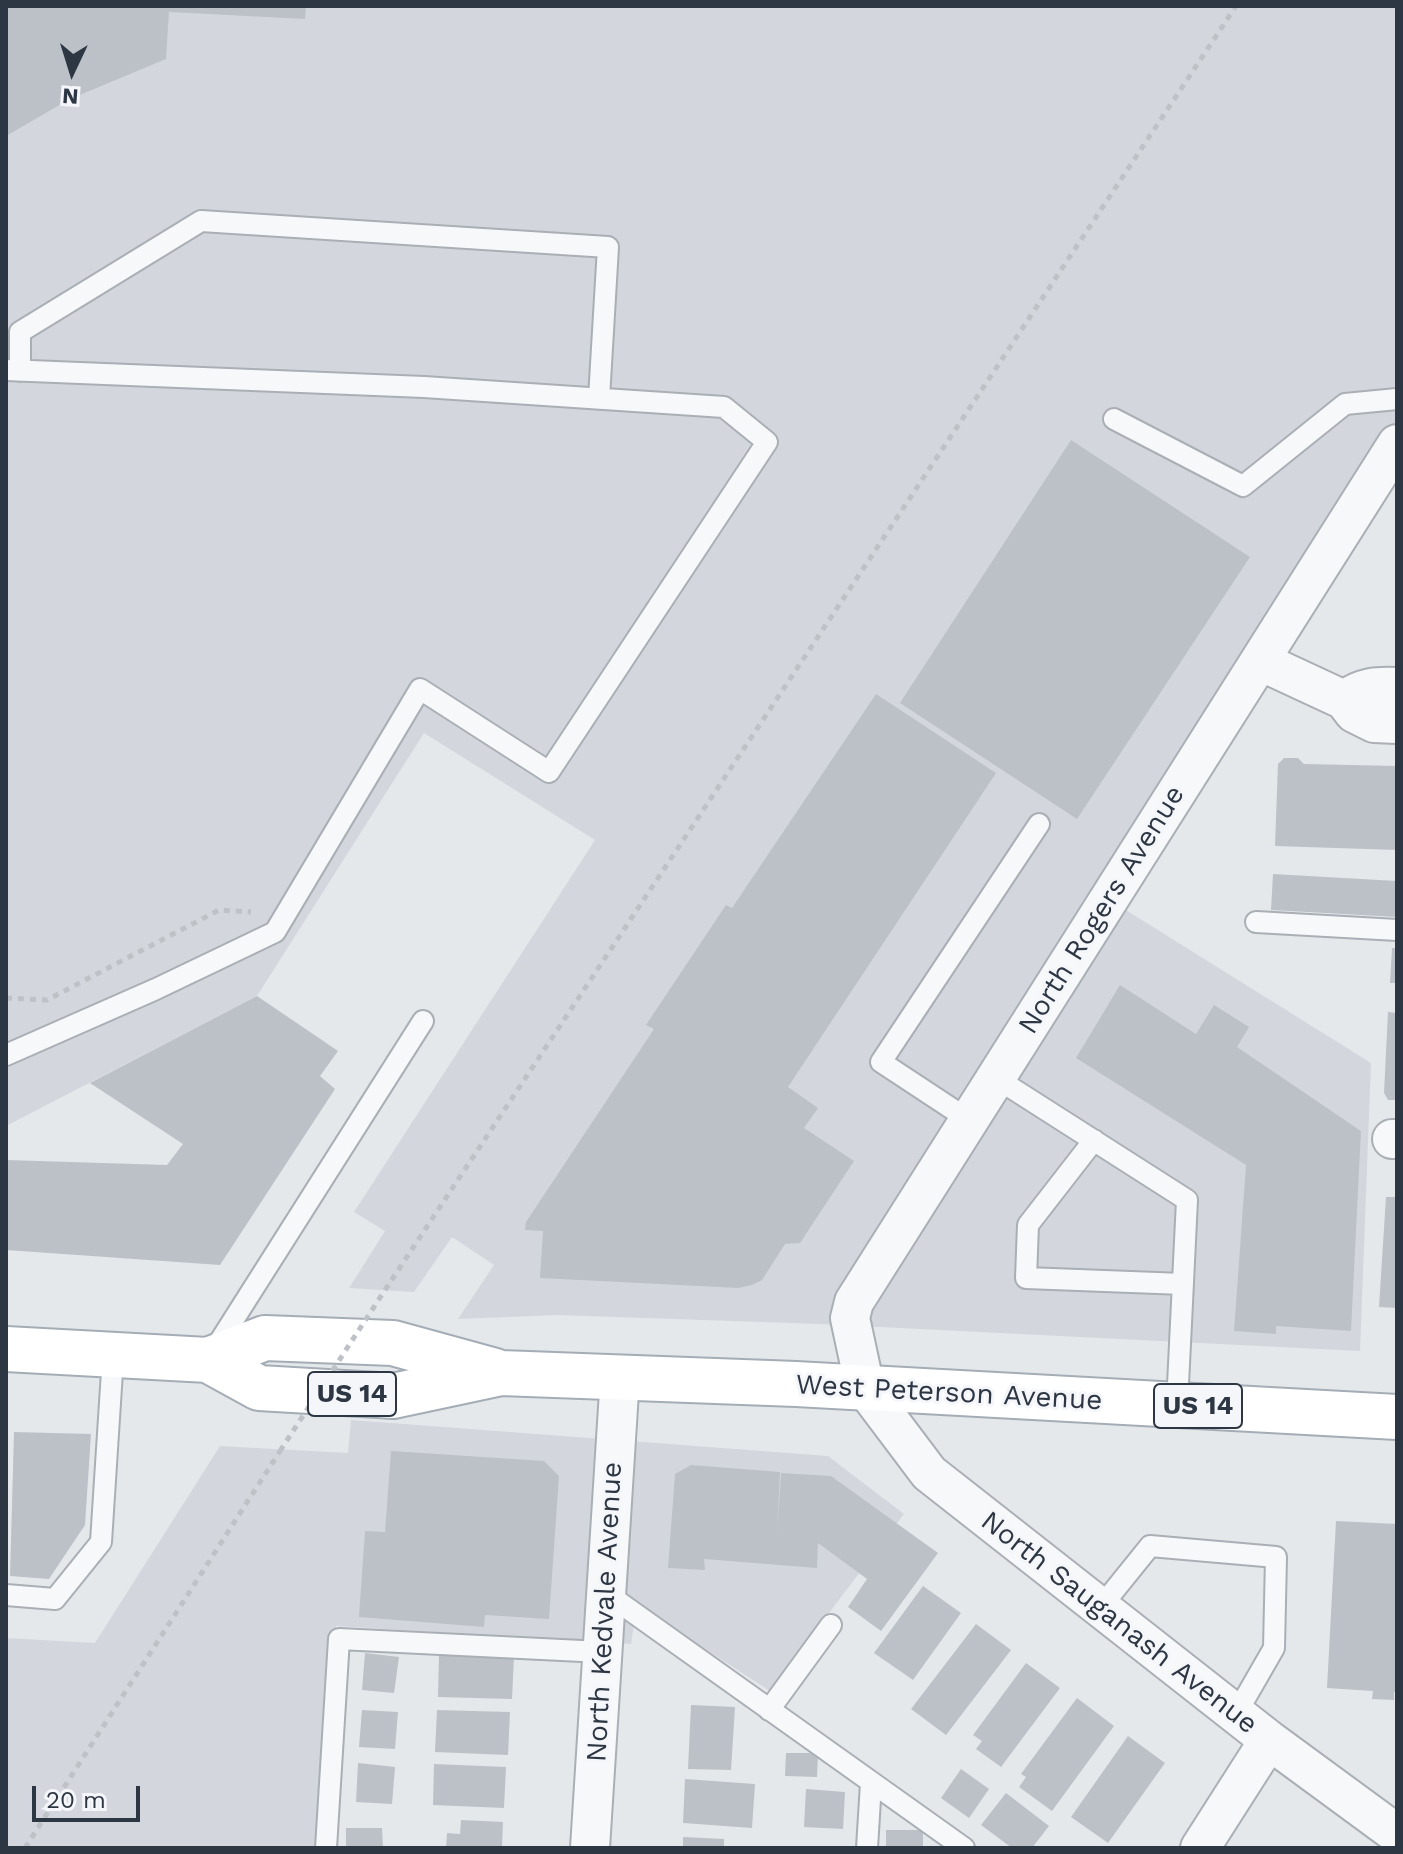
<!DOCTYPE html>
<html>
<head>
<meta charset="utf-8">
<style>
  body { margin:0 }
  #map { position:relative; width:1403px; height:1854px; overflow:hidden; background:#e4e8eb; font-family:"Work Sans",sans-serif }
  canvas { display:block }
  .frame { position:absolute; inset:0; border:8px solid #2d3643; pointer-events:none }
  .north { position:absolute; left:32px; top:32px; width:80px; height:80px; -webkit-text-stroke:6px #f4f6f9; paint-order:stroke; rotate:184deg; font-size:22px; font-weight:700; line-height:32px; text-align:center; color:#2d3643 }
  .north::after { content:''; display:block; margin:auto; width:28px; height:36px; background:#2d3643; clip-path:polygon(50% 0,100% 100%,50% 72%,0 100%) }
  .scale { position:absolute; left:32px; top:1786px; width:108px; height:36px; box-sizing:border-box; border:4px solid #2d3643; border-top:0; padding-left:10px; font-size:24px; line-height:28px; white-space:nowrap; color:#2d3643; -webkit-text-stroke:6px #f4f6f9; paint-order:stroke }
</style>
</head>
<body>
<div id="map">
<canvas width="1403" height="1854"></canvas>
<div class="frame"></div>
<div class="north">N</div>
<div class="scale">20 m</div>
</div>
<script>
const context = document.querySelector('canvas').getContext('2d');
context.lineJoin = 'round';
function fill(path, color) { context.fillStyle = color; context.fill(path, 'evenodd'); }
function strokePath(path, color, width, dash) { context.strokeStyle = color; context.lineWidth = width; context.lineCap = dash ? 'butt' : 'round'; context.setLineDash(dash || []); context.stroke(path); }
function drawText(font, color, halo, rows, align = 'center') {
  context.font = font + ' "Work Sans",sans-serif'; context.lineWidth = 6; context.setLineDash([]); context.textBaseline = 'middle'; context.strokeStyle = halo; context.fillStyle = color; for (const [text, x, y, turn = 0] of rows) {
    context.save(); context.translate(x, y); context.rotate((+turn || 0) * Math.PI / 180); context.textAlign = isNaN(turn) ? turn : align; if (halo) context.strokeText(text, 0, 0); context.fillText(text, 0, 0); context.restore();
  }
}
fill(new Path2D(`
  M6,6H1397V441L1097,892L1371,1063L1360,1351L820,1324L557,1315L458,1319L494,1265L452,1237L414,1292L349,1288L385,1231L354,1212L595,840L424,733L257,996L6,1126Z
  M351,1420L828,1456L904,1514L770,1691L637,1605L631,1644L336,1626L317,1848H6V1638L95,1643L220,1446L348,1453Z`), '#d3d7dd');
fill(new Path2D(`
  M6,6H306L305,19L169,12L166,59L70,99L6,136Z
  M1071,440L1250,557L1077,819L900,703Z
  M876,694L996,773L788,1087L818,1108L804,1128L854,1161L800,1243L785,1244L762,1280L752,1285L738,1288L540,1278L543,1231L525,1230L526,1222L654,1029L646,1025L726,905L732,908Z
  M1284,758H1298L1304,764L1397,766V850L1275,846L1278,764Z
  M1273,874L1397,881V917L1271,910Z
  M1392,948H1397V983H1390Z
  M1120,985L1196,1034L1214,1005L1249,1027L1237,1047L1361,1131L1351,1331L1276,1326V1334L1234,1331L1246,1165L1076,1058Z
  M257,996L338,1051L320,1076L335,1089L220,1265L6,1250V1160L167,1165L183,1144L90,1083Z
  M1388,1012L1397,1013V1100H1388L1384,1093Z
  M1386,1197H1397V1308L1379,1307Z
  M14,1432L91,1434L85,1525L49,1579L10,1576Z
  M391,1451L544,1461L559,1476L549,1619L485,1615L484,1627L359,1617L365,1531L385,1532Z
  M691,1465L780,1472L777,1535L781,1473L831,1476L938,1553L881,1631L848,1607L867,1579L818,1543L817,1568L704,1559L705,1570L668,1568L675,1474Z
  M1336,1521L1397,1524V1692H1394V1700L1372,1699L1373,1691L1327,1688Z
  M923,1586L961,1613L913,1680L874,1653Z
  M976,1624L1011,1650L946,1735L911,1709Z
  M365,1653L399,1657L394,1693L362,1690Z
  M439,1654L514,1656L512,1699L438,1697Z
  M1026,1663L1060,1688L1001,1767L976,1749L982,1741L973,1735Z
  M1077,1698L1114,1726L1052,1811L1019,1787L1026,1777L1021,1774Z
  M691,1705L735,1707L731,1770L688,1769Z
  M362,1710L398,1712L395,1749L359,1747Z
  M437,1710L510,1712L508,1755L435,1752Z
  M1128,1736L1165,1763L1108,1843L1071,1817Z
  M786,1753H818L817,1777L785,1776Z
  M358,1763L395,1767L392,1804L356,1802Z
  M434,1764L506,1767L504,1808L433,1805Z
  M961,1769L989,1789L969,1818L941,1798Z
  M685,1779L755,1784L752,1828L683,1823Z
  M806,1789L845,1792L843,1829L804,1827Z
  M1006,1793L1049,1826L1032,1848H1012L981,1825Z
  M461,1820L503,1822L502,1848H446L447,1833L460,1834Z
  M346,1828H382L383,1848H346Z
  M886,1830H923V1848H886Z
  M683,1837L724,1839V1848H683Z`), '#bcc1c8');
const lane = new Path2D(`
  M6,370L424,387L724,407L767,442L549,772L420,689L275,932L156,989L6,1055
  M20,371V332L201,221L608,247L599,398
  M1114,419L1243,486L1345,404L1397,399
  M1256,922L1397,930
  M996,1078L1187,1200L1177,1405
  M969,1120L881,1062L1039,824
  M1094,1140L1028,1225L1026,1278L1183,1284
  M213,1352L423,1021
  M606,1593L964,1848
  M6,1595L55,1599L101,1542L113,1356
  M1100,1608L1150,1546L1276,1557L1274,1648L1236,1714
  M769,1710L831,1625
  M326,1848L339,1639L602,1652
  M867,1848L871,1783`);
const street = new Path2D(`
  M1397,444L854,1302L850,1318L865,1388L929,1473L1269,1740L1397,1834
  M1260,661L1344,700L1354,713L1374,723L1397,724
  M1344,700C1362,687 1376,686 1397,687
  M1392,1139H1397
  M590,1848L620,1376
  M1200,1848L1269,1740`);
const primary = new Path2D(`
  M6,1349L208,1360L265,1338L393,1343L495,1371
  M208,1360L259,1388L378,1395L393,1396L501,1373L796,1384L1397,1417`);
strokePath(lane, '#a9afb5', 24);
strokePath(street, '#a9afb5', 42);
strokePath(primary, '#a4adb6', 48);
strokePath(new Path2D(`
  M6,998L47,1000L219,910L251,912
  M385,1290L1236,6
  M25,1848L280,1451`), '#bec2c7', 5, [6, 6]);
strokePath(lane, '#f7f8fa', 20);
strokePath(street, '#f7f8fa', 38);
strokePath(primary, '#fff', 44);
strokePath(new Path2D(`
  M280,1451L385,1290`), '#bec2c7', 5, [6, 6]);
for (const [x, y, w] of [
  [352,1394,88],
  [1198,1406,88]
]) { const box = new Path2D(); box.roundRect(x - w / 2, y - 22, w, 44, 6); context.fillStyle = '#f4f6f9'; context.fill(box); strokePath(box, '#2d3643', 2); }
drawText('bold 26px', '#2d3643', null, [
  ["US 14",352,1394],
  ["US 14",1198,1406]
]);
drawText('28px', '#2d3643', '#f4f6f9', [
  ["North Rogers Avenue",1102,910,-58],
  ["West Peterson Avenue",949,1393,3],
  ["North Kedvale Avenue",605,1612,-87],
  ["North Sauganash Avenue",1119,1623,38]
]);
</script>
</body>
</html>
